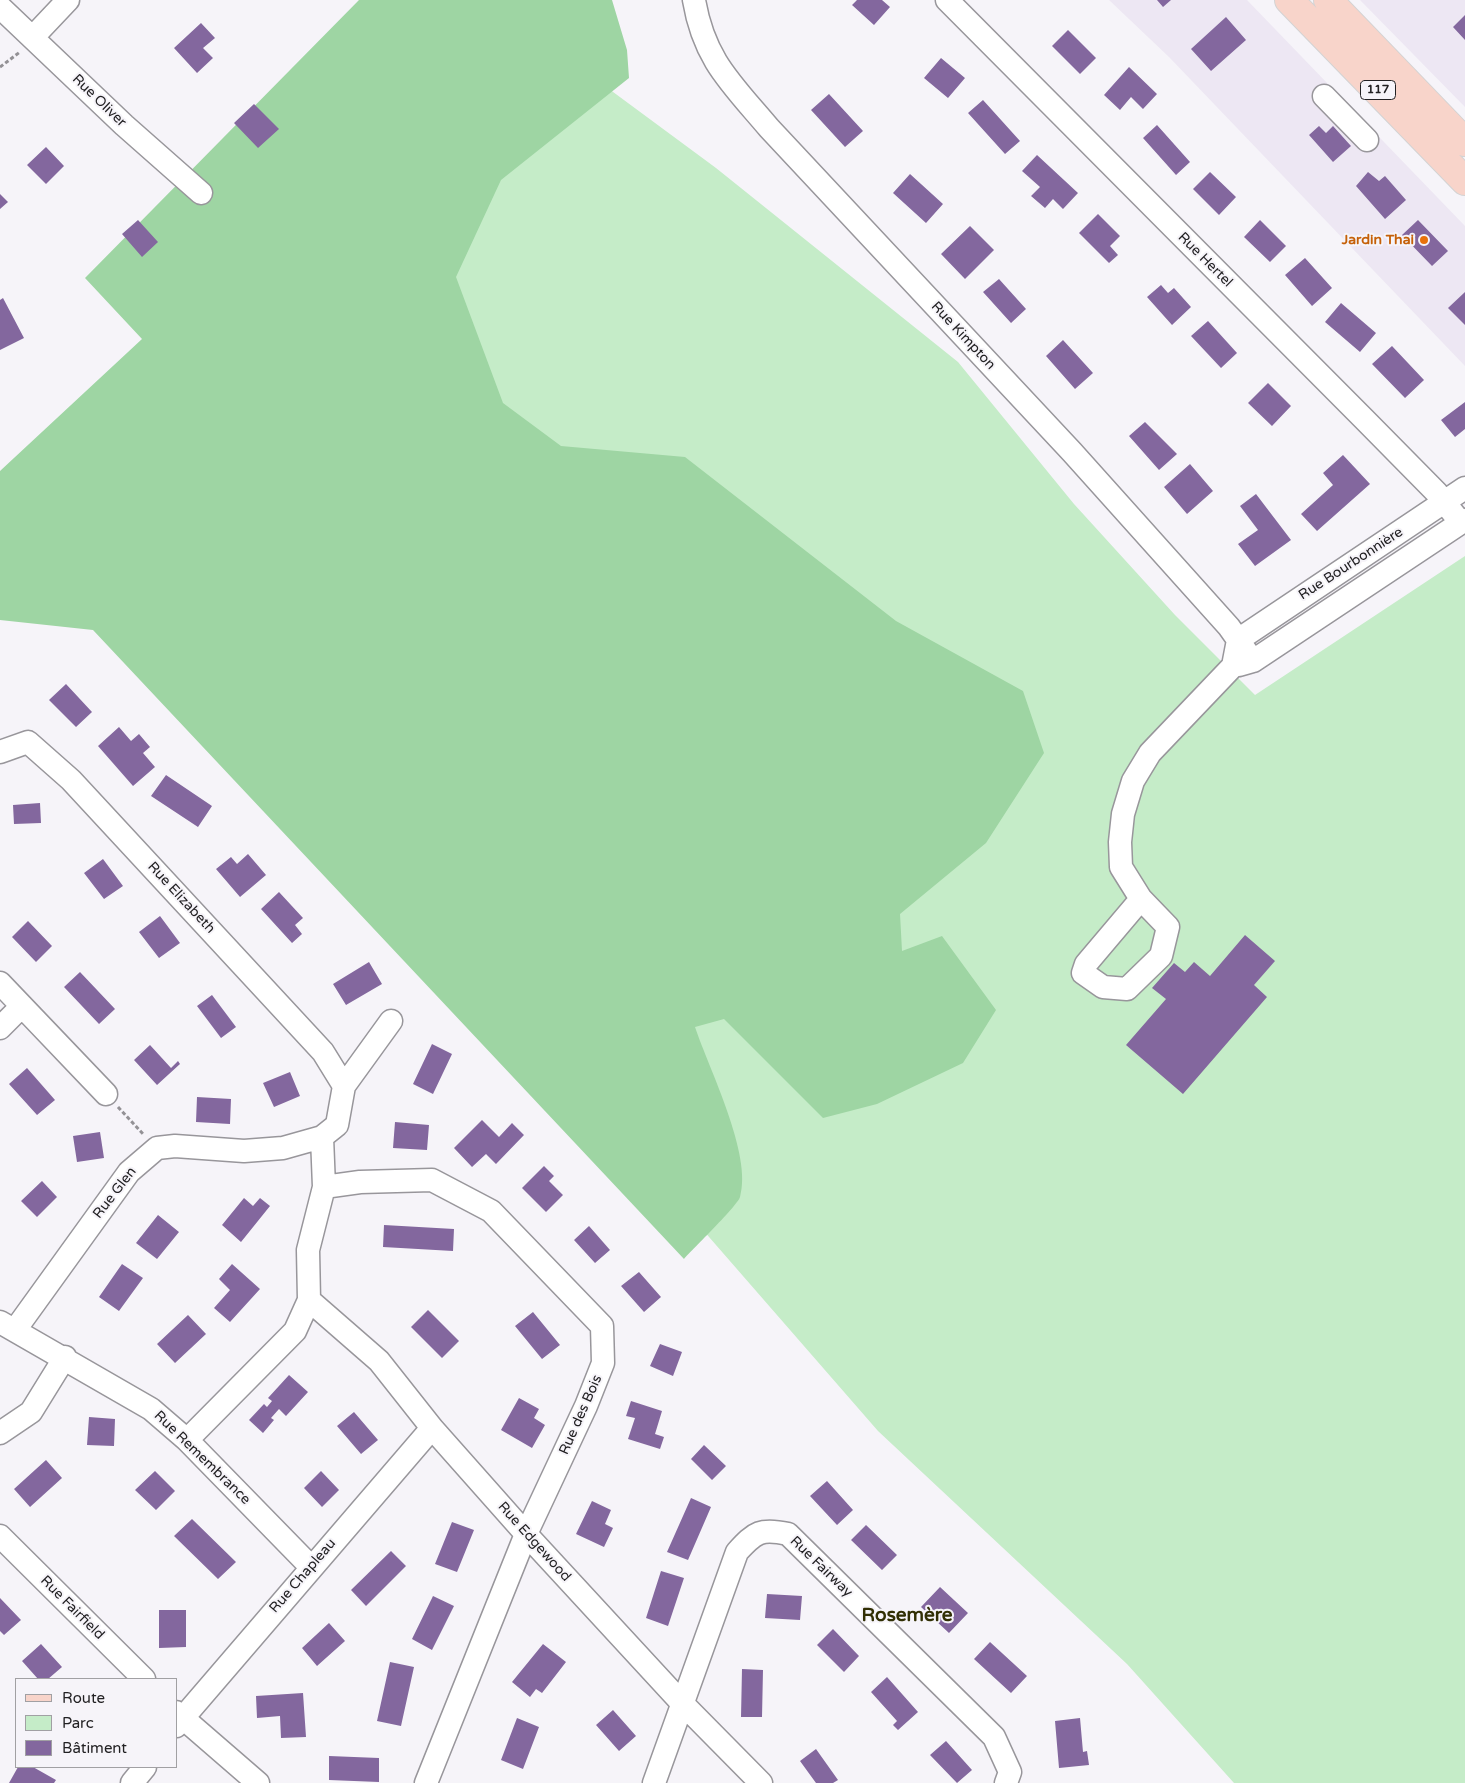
<!DOCTYPE html>
<html>
<head>
<meta charset="utf-8">
<style>
  body { margin:0 }
  #map { position:relative; width:1465px; height:1783px; overflow:hidden; background:#f6f4f9; font-family:"Varela Round",sans-serif }
  canvas { display:block }
  .legend { position:absolute; left:15px; top:1678px; width:162px; height:90px; box-sizing:border-box; background:#f6f4f9; border:1px solid #a1a0a3; margin:0; padding:6px 9px; list-style:none; font-size:15px; color:#222123 }
  .legend li { display:flex; align-items:center; gap:10px; height:25px }
  .legend b { width:25px; border:1px solid #a1a0a3 }
</style>
</head>
<body>
<div id="map">
<canvas width="1465" height="1783"></canvas>
<ul class="legend">
<li><b style="height:6px;background:#f8d4ca"></b>Route</li>
<li><b style="height:14px;background:#c5ecc8"></b>Parc</li>
<li><b style="height:14px;background:#83679e"></b>Bâtiment</li>
</ul>
</div>
<script>
const context = document.querySelector('canvas').getContext('2d');
context.lineJoin = 'round';
function fill(path, color) { context.fillStyle = color; context.fill(path, 'evenodd'); }
function strokePath(path, color, width, dash) { context.strokeStyle = color; context.lineWidth = width; context.lineCap = dash ? 'butt' : 'round'; context.setLineDash(dash || []); context.stroke(path); }
function drawText(font, color, halo, rows, align = 'center') {
  context.font = font + ' "Varela Round",sans-serif'; context.lineWidth = 4; context.setLineDash([]); context.textBaseline = 'middle'; context.strokeStyle = halo; context.fillStyle = color; for (const [text, x, y, turn = 0] of rows) {
    context.save(); context.translate(x, y); context.rotate((+turn || 0) * Math.PI / 180); context.textAlign = isNaN(turn) ? turn : align; if (halo) context.strokeText(text, 0, 0); context.fillText(text, 0, 0); context.restore();
  }
}
fill(new Path2D(`
  M1109,0H1247L1465,226V366L1169,57Z
  M1360,0H1465V107Z`), '#ede7f3');
fill(new Path2D(`
  M563,55L716,168L958,362L1074,504L1175,615L1255,695L1465,556V1783H1234L1127,1664L878,1431L581,1090L241,483Z`), '#c5ecc8');
fill(new Path2D(`
  M359,0H612L627,50L629,78L501,180L456,277L503,403L561,446L685,457L896,621L1023,691L1044,753L986,843L900,914L902,951L942,936L996,1010L963,1063L877,1104L823,1118L724,1019L695,1027C709,1069 753,1155 740,1197C738,1205 693,1249 684,1259L93,630L0,620V471L142,339L85,278Z`), '#9ed5a3');
fill(new Path2D(`
  M857,0H882L890,7L874,25L852,5Z
  M1157,0H1171L1163,7Z
  M1465,15V40L1453,27Z
  M1226,17L1246,40L1211,71L1191,49Z
  M201,23L215,38L203,48L213,58L197,73L174,48Z
  M1068,30L1096,58L1080,74L1052,46Z
  M941,58L965,78L948,98L924,78Z
  M1129,67L1157,94L1143,109L1131,97L1120,110L1104,95Z
  M829,94L863,131L845,147L811,110Z
  M983,100L1020,141L1005,154L968,113Z
  M254,104L279,129L258,148L234,123Z
  M1157,125L1190,162L1176,175L1143,138Z
  M1319,126L1326,133L1333,126L1351,146L1333,162L1309,135Z
  M46,147L64,166L46,184L27,165Z
  M1037,155L1078,193L1063,209L1053,199L1045,208L1031,196L1040,187L1022,171Z
  M1210,172L1236,197L1219,215L1193,189Z
  M1368,172L1379,181L1385,176L1406,200L1385,219L1356,186Z
  M910,174L943,204L926,223L893,193Z
  M0,194L8,202L0,209Z
  M1098,214L1120,236L1110,246L1118,255L1109,263L1079,233Z
  M138,220L158,242L142,257L122,234Z
  M1260,220L1286,246L1270,262L1244,237Z
  M1418,220L1448,251L1432,266L1402,235Z
  M970,226L994,250L965,279L941,254Z
  M1305,258L1332,288L1312,306L1285,275Z
  M999,279L1026,309L1011,323L983,292Z
  M1161,285L1168,293L1174,288L1191,307L1172,325L1147,297Z
  M1465,292V325L1448,308Z
  M3,298L24,338L0,350V300Z
  M1341,303L1376,333L1360,352L1325,322Z
  M1208,321L1237,353L1221,368L1191,336Z
  M1063,340L1093,373L1075,389L1046,356Z
  M1392,346L1424,380L1405,398L1372,364Z
  M1268,383L1291,406L1272,426L1248,403Z
  M1465,402V429L1455,437L1441,420Z
  M1145,422L1177,454L1159,470L1129,436Z
  M1343,455L1370,484L1317,531L1301,514L1333,485L1323,473Z
  M1190,464L1213,491L1187,514L1164,487Z
  M1256,494L1291,540L1255,566L1238,544L1258,530L1240,506Z
  M66,684L92,712L76,727L49,700Z
  M119,727L131,741L139,734L150,747L143,753L155,767L133,786L98,746Z
  M166,775L212,806L198,827L151,796Z
  M40,803L41,823L14,824L13,805Z
  M248,854L266,875L240,897L216,869L231,857L237,864Z
  M103,859L123,886L104,899L84,873Z
  M279,892L303,918L295,925L302,934L292,943L261,909Z
  M160,916L180,943L159,958L139,932Z
  M28,921L52,946L36,962L12,937Z
  M1245,935L1275,961L1254,985L1267,997L1183,1094L1126,1045L1166,999L1152,988L1174,963L1185,972L1194,962L1210,976Z
  M369,962L382,984L346,1005L333,984Z
  M80,972L115,1009L99,1024L64,987Z
  M212,995L236,1027L221,1038L197,1006Z
  M432,1044L452,1054L433,1094L413,1084Z
  M150,1045L171,1068L178,1061L180,1064L157,1085L134,1060Z
  M27,1068L55,1100L37,1115L9,1084Z
  M290,1072L300,1096L274,1107L263,1083Z
  M197,1097L231,1099L230,1124L196,1122Z
  M482,1120L499,1137L512,1123L524,1135L496,1164L486,1154L472,1167L454,1148Z
  M395,1122L429,1125L427,1150L393,1148Z
  M100,1132L104,1158L77,1162L73,1136Z
  M544,1166L554,1176L549,1181L563,1195L546,1212L522,1188Z
  M42,1181L57,1197L37,1217L21,1201Z
  M244,1198L253,1206L260,1198L270,1206L241,1242L222,1225Z
  M158,1215L179,1232L157,1259L136,1243Z
  M384,1225L454,1229L453,1251L383,1247Z
  M589,1226L610,1250L595,1263L574,1240Z
  M122,1264L143,1278L119,1311L99,1297Z
  M232,1264L260,1289L230,1322L214,1308L230,1290L219,1279Z
  M639,1272L661,1297L644,1312L621,1286Z
  M428,1310L459,1341L442,1358L411,1327Z
  M533,1312L560,1345L542,1359L515,1326Z
  M188,1315L206,1334L175,1363L157,1344Z
  M660,1344L682,1352L673,1376L650,1366Z
  M289,1375L308,1392L286,1416L279,1409L271,1418L274,1420L263,1433L249,1420L264,1404L267,1407L272,1401L268,1398Z
  M519,1398L539,1409L534,1418L545,1425L532,1448L501,1430Z
  M631,1401L662,1411L655,1434L664,1437L660,1449L628,1439L635,1418L626,1416Z
  M354,1412L378,1440L361,1454L337,1426Z
  M89,1417L115,1419L114,1446L87,1445Z
  M704,1445L726,1466L712,1480L691,1459Z
  M46,1460L62,1478L30,1507L14,1489Z
  M155,1471L175,1491L156,1510L135,1490Z
  M321,1471L339,1490L322,1507L304,1488Z
  M827,1481L853,1510L837,1525L810,1496Z
  M691,1498L711,1507L688,1560L667,1552Z
  M592,1501L611,1510L605,1524L613,1528L604,1547L576,1534Z
  M192,1519L236,1562L218,1579L174,1536Z
  M452,1522L474,1530L457,1572L435,1564Z
  M866,1525L897,1555L882,1570L851,1540Z
  M391,1551L406,1566L366,1606L351,1590Z
  M661,1571L684,1578L668,1626L646,1618Z
  M940,1587L968,1613L949,1633L921,1607Z
  M767,1594L802,1596L800,1620L765,1618Z
  M433,1596L454,1606L432,1650L412,1639Z
  M0,1598L21,1620L4,1635L0,1631Z
  M159,1610H186V1647L159,1648Z
  M329,1623L345,1641L317,1666L302,1648Z
  M833,1629L859,1656L844,1672L817,1645Z
  M990,1642L1027,1676L1011,1693L974,1659Z
  M41,1644L62,1667L48,1679H38L22,1661Z
  M543,1644L566,1662L542,1693L536,1689L530,1697L512,1682Z
  M390,1662L414,1667L401,1726L377,1721Z
  M742,1669L763,1670L762,1717H741Z
  M887,1677L918,1712L898,1730L893,1725L897,1721L871,1692Z
  M303,1693L306,1737L281,1738L280,1716L257,1718L256,1696Z
  M613,1710L636,1736L619,1751L596,1725Z
  M517,1718L539,1727L523,1769L501,1760Z
  M1080,1718L1083,1752L1087,1751L1089,1765L1059,1768L1055,1721Z
  M946,1741L972,1770L957,1783L930,1755Z
  M816,1749L838,1780L833,1783H816L800,1761Z
  M329,1756L379,1758V1782L329,1780Z
  M18,1767H33L56,1780L54,1783H9Z`), '#83679e');
const minor = new Path2D(`
  M694,0C704,60 732,84 769,128L1072,452L1229,627L1253,661
  M947,0L1364,419L1437,493L1461,523
  M0,7L124,125L201,193
  M33,37L68,0
  M1324,96L1367,140
  M1238,640L1465,488
  M1239,665L1253,661L1465,520
  M0,752L28,742L71,780L323,1052L344,1086L337,1125L322,1137L283,1148L244,1151L175,1146L157,1148L129,1172L15,1330
  M1141,899L1086,964L1083,973L1103,987L1127,989L1161,956L1168,927L1141,899L1121,867L1120,842L1123,814L1133,781L1150,753L1233,666L1238,640
  M0,983L106,1094
  M0,1028L22,1006
  M344,1086L391,1021
  M324,1187L360,1182L432,1180L491,1211L602,1326L603,1363L586,1406L526,1534L426,1783
  M309,1300L379,1361L432,1428L526,1534L681,1702L761,1783
  M0,1322L151,1409L187,1440L311,1567
  M0,1433L31,1412L65,1357
  M187,1440L295,1331L309,1300L308,1250L324,1187L322,1137
  M0,1536L144,1679
  M176,1712L258,1783
  M176,1726L432,1428
  M132,1783L145,1767
  M654,1783L737,1552C755,1532 761,1528 788,1534L994,1737L1010,1772L1006,1783`);
const major = new Path2D(`
  M1289,0L1465,181
  M1328,0L1465,142`);
strokePath(minor, '#98969b', 25);
strokePath(major, '#d3d3d3', 30);
strokePath(new Path2D(`
  M0,67L20,52
  M118,1107L144,1135`), '#939195', 3, [4, 2.5]);
strokePath(minor, '#fff', 22);
strokePath(major, '#f8d4ca', 28);
for (const [x, y, r, color] of [
  [1424,240,5,"#e8710a"]
]) { const dot = new Path2D(); dot.arc(x, y, r, 0, 2 * Math.PI); context.fillStyle = color; context.fill(dot); strokePath(dot, '#f6f4f9', 2); }
for (const [x, y, w] of [
  [1378,90,35]
]) { const box = new Path2D(); box.roundRect(x - w / 2, y - 9.5, w, 19, 4); context.fillStyle = '#f6f4f9'; context.fill(box); strokePath(box, '#222123', 1); }
drawText('bold 12px', '#222123', null, [
  ["117",1378,90]
]);
drawText('14px', '#222123', '#f6f4f9', [
  ["Rue Oliver",99,101,44],
  ["Rue Hertel",1205,260,45],
  ["Rue Kimpton",963,336,47],
  ["Rue Bourbonnière",1351,564,-33],
  ["Rue Elizabeth",181,898,47],
  ["Rue Glen",115,1193,-52],
  ["Rue des Bois",581,1415,-66],
  ["Rue Remembrance",202,1458,44],
  ["Rue Edgewood",534,1542,48],
  ["Rue Fairway",821,1567,44],
  ["Rue Chapleau",303,1576,-49],
  ["Rue Fairfield",72,1608,45]
]);
drawText('bold 14px', '#c56008', '#f6f4f9', [
  ["Jardin Thai",1414,240]
], 'right');
drawText('bold 19px', '#312f04', '#f6f4f9', [
  ["Rosemère",907,1616]
]);
</script>
</body>
</html>
